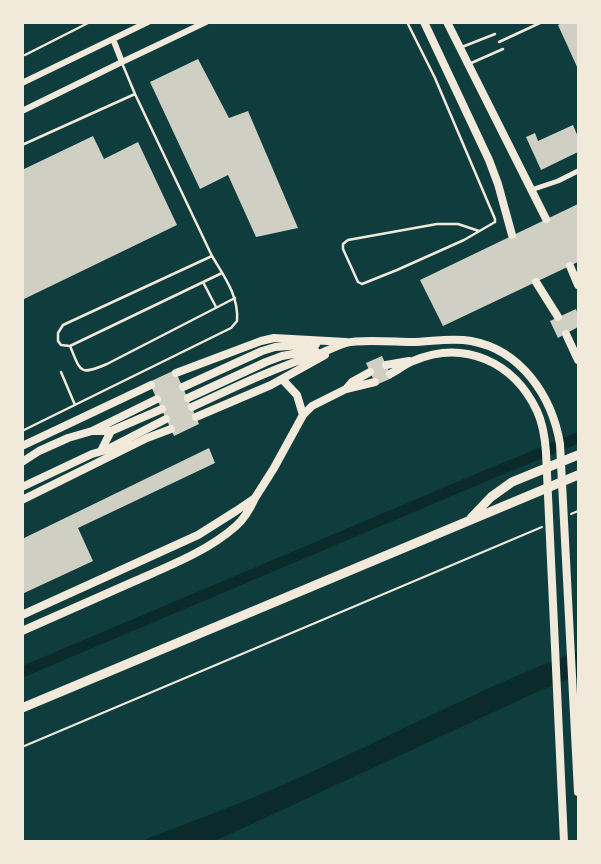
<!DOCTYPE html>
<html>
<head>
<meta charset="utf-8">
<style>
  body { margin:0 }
  #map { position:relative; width:601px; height:864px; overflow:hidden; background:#0f3d3e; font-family:"PT Sans Narrow",sans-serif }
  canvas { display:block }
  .frame { position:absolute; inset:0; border:24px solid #f1e9da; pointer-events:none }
</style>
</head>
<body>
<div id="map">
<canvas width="601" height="864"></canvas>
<div class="frame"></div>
</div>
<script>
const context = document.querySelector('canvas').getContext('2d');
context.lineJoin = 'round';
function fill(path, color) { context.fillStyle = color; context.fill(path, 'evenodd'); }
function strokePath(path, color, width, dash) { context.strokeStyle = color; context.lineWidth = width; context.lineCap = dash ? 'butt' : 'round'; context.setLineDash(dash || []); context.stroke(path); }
fill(new Path2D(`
  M578,651V675L537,692L217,840L214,842H139C192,821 246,802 298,778C392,736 482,687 578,651Z`), '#0a2a2b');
strokePath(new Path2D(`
  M22,672L492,473L578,438`), '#0a2a2b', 11);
fill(new Path2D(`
  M563,22H578V69L558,25Z
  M198,59L229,118L248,111L298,228L256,237L228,175L200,189L150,82Z
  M573,125L578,137V152L541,170L526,137L535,133L538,141Z
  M93,136L104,159L138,142L177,225L22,300V170Z
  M578,204V262L443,326L420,280Z
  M576,309L578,315V327L558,338L550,321Z
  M382,356L392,378L376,385L366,363Z
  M175,370L199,424L174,436L149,382Z
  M209,448L215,463L78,528L93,561L22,594V539Z`), '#cfcfc3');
strokePath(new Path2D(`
  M571,514L578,511
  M22,747L542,527`), '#f1e9da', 2);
strokePath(new Path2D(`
  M407,22L435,78L495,219V222L464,240L397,270L362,284L358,282L343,249V244L348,240L437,224H458L479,231
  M499,42L542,22
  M462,47L495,34
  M25,55L90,22
  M469,64L503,49
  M22,145L135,94
  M212,256L63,325L58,333V341L61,345L70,346L222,273
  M203,282L216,307
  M70,346C81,372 79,376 107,364L235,298
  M61,372L75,405
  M22,431L231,328L237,321C239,296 224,276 212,256L135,94L122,63`), '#f1e9da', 2.5);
strokePath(new Path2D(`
  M531,190L558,181L578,171`), '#f1e9da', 5);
strokePath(new Path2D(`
  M113,39L122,62
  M22,83L148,22
  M22,111L122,62L206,22`), '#f1e9da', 6);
strokePath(new Path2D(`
  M424,22L489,160L498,184L512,235
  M447,22L546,219
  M570,266L578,285
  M536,282L558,317
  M566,334L578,360
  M386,365L409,361
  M176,373L261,341L274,338L346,342
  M390,374C398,370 405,364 413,361C464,339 514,362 537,411C543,424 545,438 546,452L564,842
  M282,379L297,395L303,415
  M183,387L262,351L275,347L316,344
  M346,389L352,382L370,372
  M188,398L266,362L282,356L315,350
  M192,407C233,388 274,368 318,354C327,351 336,346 346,343C359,339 396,342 411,342C431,342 451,337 471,341C521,350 552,396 560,444L578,792
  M196,417L271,385L325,355
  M93,431H111L162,409
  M22,446L151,385
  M101,451L111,431
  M22,462L39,451L68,438L92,431L157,399
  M22,487L92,454L106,450L166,419
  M22,500L147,438L171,429
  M22,615L198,535L236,511L255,498L274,468L303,415L312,406L346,389L375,382
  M22,631C60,614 97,598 135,581C169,566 208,551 236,526C245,518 250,509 255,498`), '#f1e9da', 8);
strokePath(new Path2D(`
  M471,518L491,497L512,482L578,455
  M22,708L578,475`), '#f1e9da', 9);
</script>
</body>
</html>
